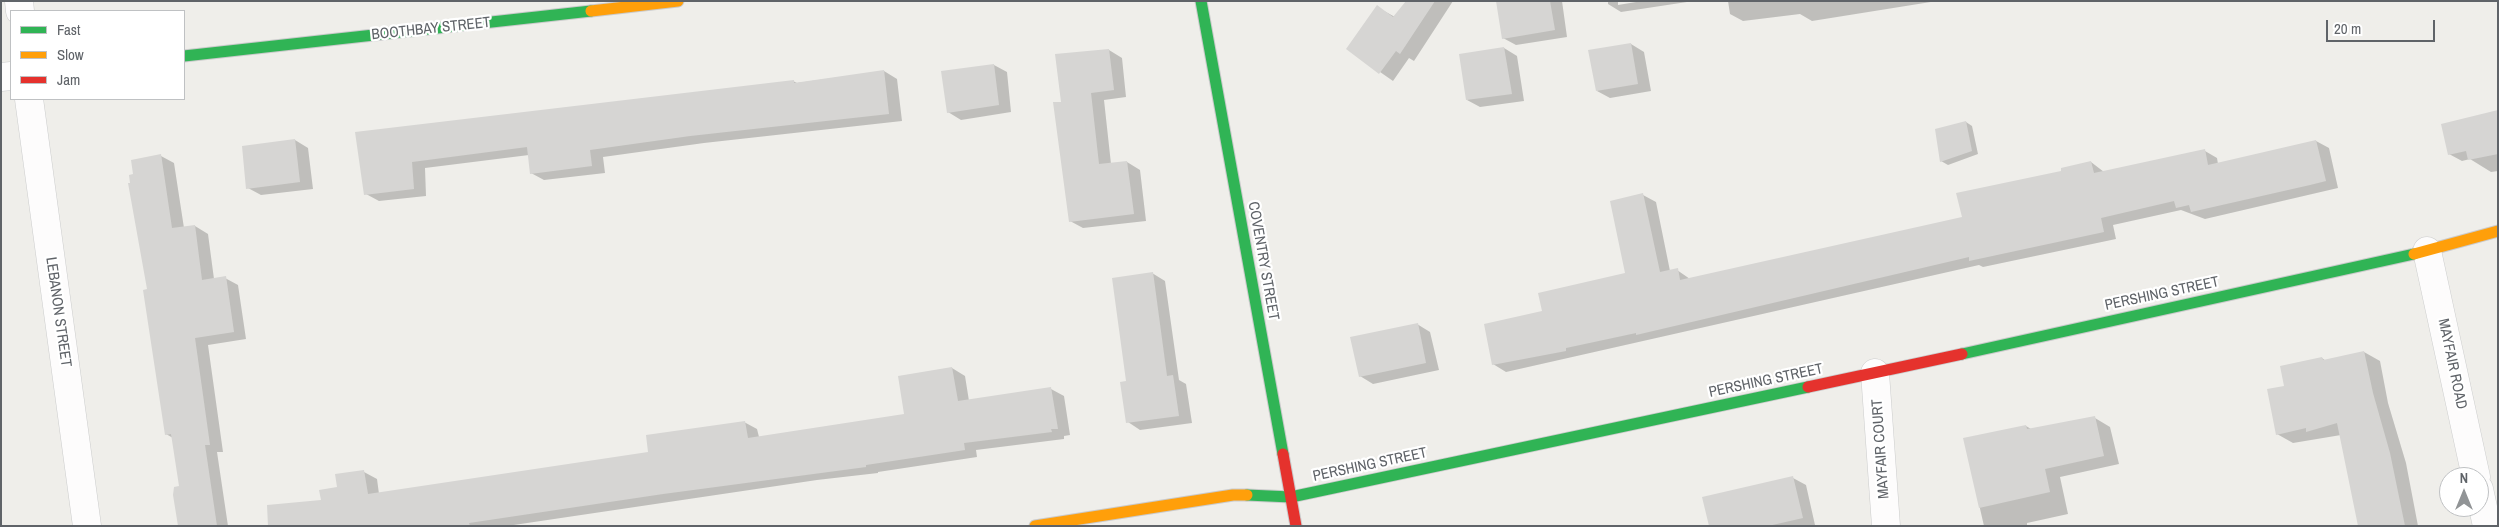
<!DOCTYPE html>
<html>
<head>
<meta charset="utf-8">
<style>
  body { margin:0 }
  #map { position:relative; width:2499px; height:527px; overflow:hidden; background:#efeeea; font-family:"Archivo Narrow",sans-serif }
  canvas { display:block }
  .frame { position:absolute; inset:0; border:2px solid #5f6368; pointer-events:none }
  .legend { position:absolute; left:10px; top:10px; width:175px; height:90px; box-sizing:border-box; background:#fff; border:1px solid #bfc1c3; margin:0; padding:6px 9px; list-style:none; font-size:15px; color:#5f6368 }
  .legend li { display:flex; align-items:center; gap:10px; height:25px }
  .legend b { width:25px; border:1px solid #bfc1c3 }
  .north { position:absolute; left:2439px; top:467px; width:50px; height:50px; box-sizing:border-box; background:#fff; border:1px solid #bfc1c3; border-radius:50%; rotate:0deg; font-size:14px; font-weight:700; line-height:20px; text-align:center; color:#5f6368 }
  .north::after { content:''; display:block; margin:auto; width:18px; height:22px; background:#919496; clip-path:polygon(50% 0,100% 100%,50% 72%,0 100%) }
  .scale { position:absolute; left:2326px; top:20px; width:109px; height:22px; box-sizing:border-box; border:2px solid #5f6368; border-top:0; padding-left:6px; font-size:15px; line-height:18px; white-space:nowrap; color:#5f6368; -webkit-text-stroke:4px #fff; paint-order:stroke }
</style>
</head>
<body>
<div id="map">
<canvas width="2499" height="527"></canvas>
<div class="frame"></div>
<ul class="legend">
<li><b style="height:6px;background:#30b455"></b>Fast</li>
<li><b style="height:6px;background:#ff9f0a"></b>Slow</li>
<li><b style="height:6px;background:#e5322d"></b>Jam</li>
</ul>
<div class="north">N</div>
<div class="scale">20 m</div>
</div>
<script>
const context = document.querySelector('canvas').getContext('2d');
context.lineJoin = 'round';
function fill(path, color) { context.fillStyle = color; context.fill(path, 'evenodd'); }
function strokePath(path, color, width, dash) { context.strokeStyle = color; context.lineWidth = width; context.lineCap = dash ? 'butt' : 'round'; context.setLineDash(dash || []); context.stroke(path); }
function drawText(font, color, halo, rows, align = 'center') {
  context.font = font + ' "Archivo Narrow",sans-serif'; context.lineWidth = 4.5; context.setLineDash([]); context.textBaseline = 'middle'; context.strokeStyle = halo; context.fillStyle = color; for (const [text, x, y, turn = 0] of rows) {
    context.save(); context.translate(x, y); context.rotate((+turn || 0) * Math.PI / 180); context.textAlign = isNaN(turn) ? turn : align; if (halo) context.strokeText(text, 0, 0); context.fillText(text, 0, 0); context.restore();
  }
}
fill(new Path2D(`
  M1407,1H1453L1414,61L1409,58L1393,81L1347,49L1377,7L1395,17Z
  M1497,1H1562L1567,37L1516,45L1503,38Z
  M1608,1H1625L1618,2V5L1642,1L1687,2L1621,12L1608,4Z
  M1728,1H1937L1812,21L1800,14L1743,21L1730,14Z
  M1631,44L1644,52L1651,91L1610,98L1597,91Z
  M1504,48L1517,56L1524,101L1480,107L1467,100Z
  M1109,50L1122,58L1126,97L1104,100L1111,164L1127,162L1140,170L1146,221L1083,228L1070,221L1062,103Z
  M994,65L1007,72L1011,112L961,120L948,112L942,72Z
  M884,71L897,79L902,121L704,143L603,157L605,173L544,180L531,173L529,155L425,168L426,196L379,201L366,194L356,133L793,81L797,83Z
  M2498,111V171L2491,172L2470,159L2462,161L2449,154Z
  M1966,122L1972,126L1978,154L1948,165L1941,161Z
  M295,140L308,148L313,189L261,195L248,188Z
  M2316,141L2329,148L2338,188L2205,219L2181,210L2113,225L2116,239L1983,267L1979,265L1506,372L1493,364L1544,312L1627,274L1643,195L1656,202L1670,271L1677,270L1690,279L1963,218L2063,171L2091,162L2104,172L2205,151L2217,158L2218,164Z
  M161,156L174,163L184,228L195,226L208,234L214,279L225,278L238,285L246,339L208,345L223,452H217L228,526H179L180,487L173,438L166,434L148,290Z
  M1152,273L1165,281L1179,380L1186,384L1192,423L1140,430L1128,422L1127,382Z
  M1417,324L1430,332L1439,370L1373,384L1360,376Z
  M2364,352L2380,361L2388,403L2406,463L2418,526H2359L2341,435L2293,443L2277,434L2286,387L2322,358L2326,361Z
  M952,368L965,376L969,401L1051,389L1064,396L1070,435L1064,436V439L976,450L977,457L878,472V473L817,480L507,526H319L322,501L364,472L377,479L379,494L650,453L744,422L757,429L759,437L906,415Z
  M2095,418L2110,427L2119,464L2060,477L2068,514L2027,523V526H1984L1964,439L2026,426L2031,429Z
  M1793,478L1806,485L1815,525L1710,526Z`), '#0003');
fill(new Path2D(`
  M1406,1H1435L1400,54L1396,51L1379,74L1346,49L1377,5L1393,17Z
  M1496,1H1550L1555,30L1502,39Z
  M1631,43L1638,84L1596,91L1588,50Z
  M1504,47L1512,94L1466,100L1459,54Z
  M1109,49L1114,90L1091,93L1099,164L1127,161L1134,214L1069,222L1053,102H1061L1055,54Z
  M994,64L999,105L947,113L941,71Z
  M884,70L889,114L690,136L590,150L592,166L530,174L527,147L412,162L414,189L364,195L355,132L794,80V83Z
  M2498,110V154L2468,160L2466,151L2448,155L2441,124Z
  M1966,121L1972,151L1940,162L1935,129Z
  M295,139L300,182L246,189L242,146Z
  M2316,140L2326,181L2310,185L2191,212L2189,205L2176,208L2174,201L2101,218L2104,232L1969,261V257L1636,335V333L1566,348V351L1492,365L1484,324L1542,311L1538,293L1625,273L1610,201L1643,193L1660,272L1678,268L1680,280L1962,217L1956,193L2061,171V168L2091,161L2094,173L2205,149L2208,165Z
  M161,154L172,228L195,225L202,280L226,276L234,332L195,338L210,445H205L217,526H178L173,495L174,487L179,486L171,434L165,435L143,290L147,289L128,183H130L129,175L133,174L131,160Z
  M1153,272L1167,376L1173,375L1179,416L1126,423L1120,382L1126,381L1112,278Z
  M1418,323L1426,363L1359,377L1350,337Z
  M2364,351L2373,393L2390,453L2405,526H2358L2337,423L2306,432V428L2276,435L2267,389L2284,386L2280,366L2322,357L2323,360Z
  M952,367L958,401L1051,387L1058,429H1051L1052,432L964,443L965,450L866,465V467L663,494L469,523L470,526H268L267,505L321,500L319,490L337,487L335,474L364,470L368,494L648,452L646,435L745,421L748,438L904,414L898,376Z
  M2095,416L2104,456L2045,469L2050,492L1979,508L1963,438L2026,425L2027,429Z
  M1793,476L1803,518L1768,526H1709L1702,497Z`), '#d6d5d3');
const street = new Path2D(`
  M19,1L20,11
  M1,77L11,76
  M29,99L87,526
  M2427,251L2476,477
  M1875,373L1886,526
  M2479,489L2487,526`);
const fast = new Path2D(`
  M1201,1L1283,454
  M184,56L591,11
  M1962,354L2414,254
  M1247,495L1291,497L1808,387`);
const slow = new Path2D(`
  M591,11L678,1
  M2414,254L2498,231
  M1035,526L1233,495H1247`);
const jam = new Path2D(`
  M1808,387L1962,354
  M1283,454L1296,526`);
strokePath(street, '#cbcccc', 29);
strokePath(fast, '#cacacb', 13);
strokePath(slow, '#cacacb', 13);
strokePath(jam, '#cacacb', 13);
strokePath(street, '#fdfcfc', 28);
strokePath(fast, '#30b455', 11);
strokePath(slow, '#ff9f0a', 11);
strokePath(jam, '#e5322d', 11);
drawText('15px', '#5f6368', '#fff', [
  ["BOOTHBAY STREET",431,29,-6],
  ["COVENTRY STREET",1263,261,80],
  ["PERSHING STREET",2162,294,-12],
  ["LEBANON STREET",58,312,82],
  ["MAYFAIR ROAD",2452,364,78],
  ["PERSHING STREET",1766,381,-12],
  ["MAYFAIR COURT",1881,449,-94],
  ["PERSHING STREET",1370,465,-12]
]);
</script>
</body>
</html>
